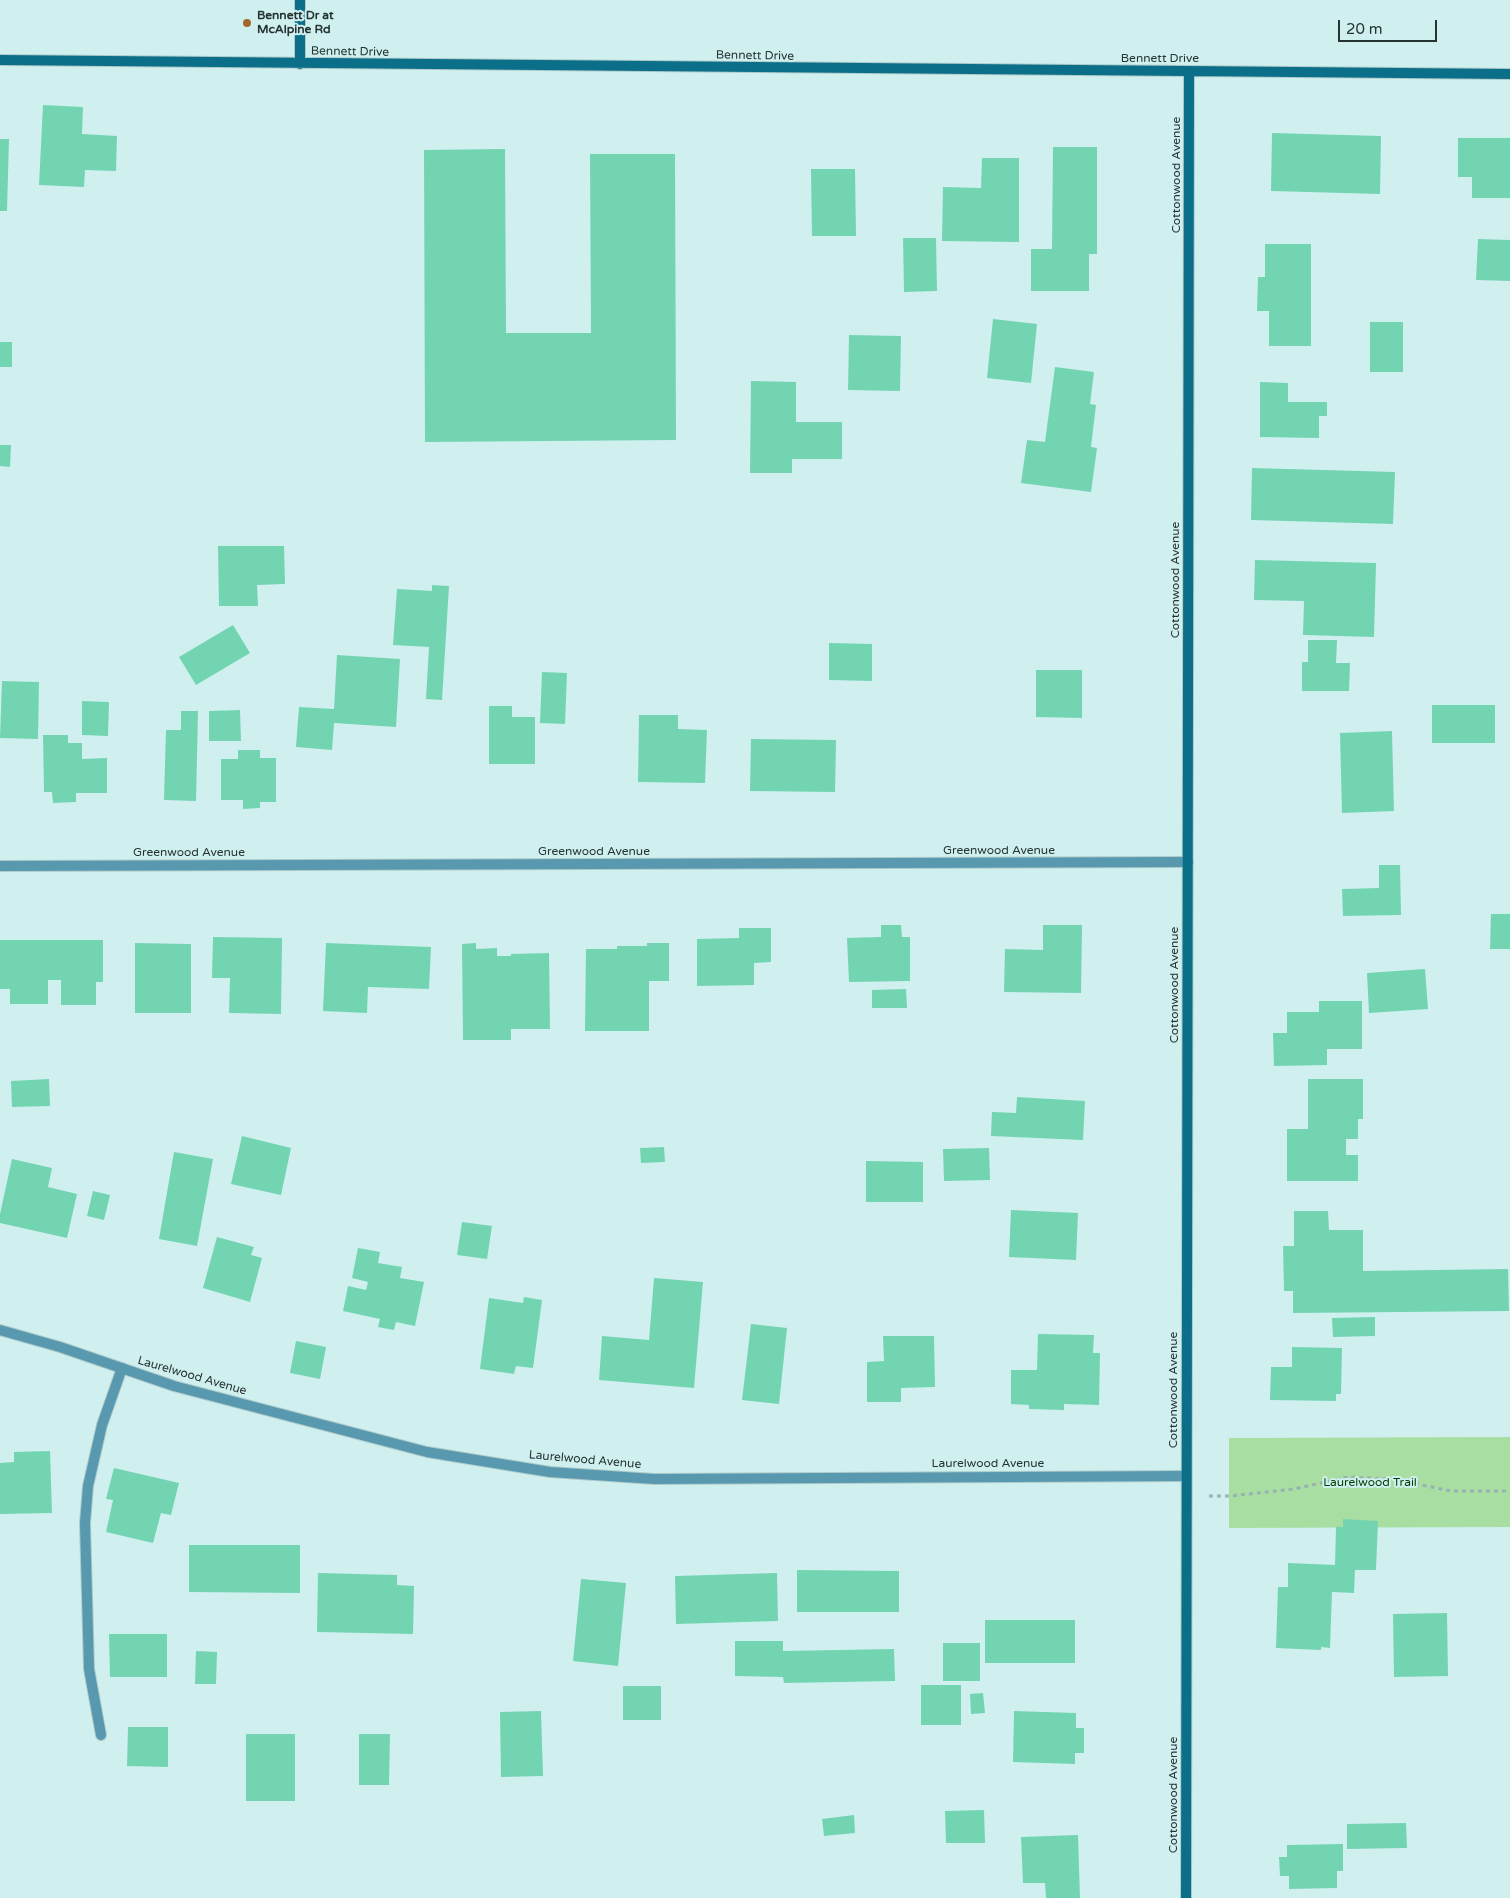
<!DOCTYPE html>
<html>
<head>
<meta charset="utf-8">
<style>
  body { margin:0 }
  #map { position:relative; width:1510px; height:1898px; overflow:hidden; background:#d0f0f0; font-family:"Varela Round",sans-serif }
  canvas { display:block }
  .scale { position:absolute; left:1338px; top:20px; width:99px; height:22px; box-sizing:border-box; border:2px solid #263333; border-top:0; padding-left:6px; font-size:15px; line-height:18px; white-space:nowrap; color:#263333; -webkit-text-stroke:4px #d0f0f0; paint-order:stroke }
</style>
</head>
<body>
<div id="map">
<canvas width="1510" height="1898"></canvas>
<div class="scale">20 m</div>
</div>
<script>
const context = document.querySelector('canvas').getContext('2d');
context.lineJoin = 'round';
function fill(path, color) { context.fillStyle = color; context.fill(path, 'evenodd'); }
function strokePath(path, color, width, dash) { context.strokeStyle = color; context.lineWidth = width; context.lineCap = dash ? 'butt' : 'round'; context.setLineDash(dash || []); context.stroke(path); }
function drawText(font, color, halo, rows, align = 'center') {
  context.font = font + ' "Varela Round",sans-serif'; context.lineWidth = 4; context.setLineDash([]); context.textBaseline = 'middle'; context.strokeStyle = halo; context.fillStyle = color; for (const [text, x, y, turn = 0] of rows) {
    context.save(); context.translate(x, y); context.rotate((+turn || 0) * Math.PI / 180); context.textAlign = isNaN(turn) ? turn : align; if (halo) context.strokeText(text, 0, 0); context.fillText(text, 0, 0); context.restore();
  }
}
fill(new Path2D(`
  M1510,1437V1527L1229,1528V1438Z`), '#a9dea2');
fill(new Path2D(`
  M43,105L83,107L82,134L117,136L116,171L85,170L84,187L39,185Z
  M1272,133L1381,136L1380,194L1271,191Z
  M1458,138H1510V198H1472V177H1458Z
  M0,139H9L7,211H0Z
  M1053,147H1097V254H1089V291H1031V249H1052Z
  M505,149L506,333H591L590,154H675L676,440L425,442L424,150Z
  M982,158H1019V242L942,241L943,187L981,188Z
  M811,169H855L856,236H812Z
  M903,238H936L937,291L904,292Z
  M1478,239L1510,240V281L1476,280Z
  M1265,244H1311V346H1269V311H1257L1258,277H1265Z
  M993,319L1037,324L1031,383L987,378Z
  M1370,322H1403V372H1370Z
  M849,335L901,336L900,391L848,390Z
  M0,342H12V367H0Z
  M1055,367L1094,372L1090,404L1096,405L1091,447L1097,448L1091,492L1021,483L1027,440L1045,442Z
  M751,381L796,382V422H842V459H792V473H750Z
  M1260,382L1288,383V402H1327V416H1319V438L1260,437Z
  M0,445H11L10,467L0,466Z
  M1252,468L1395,472L1393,524L1251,520Z
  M218,546H284L285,584L257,585L258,606H219Z
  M1255,560L1376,563L1374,637L1303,635L1304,601L1254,600Z
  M432,585L449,586L442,700L426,699L429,647L393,645L397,589L432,591Z
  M233,625L250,653L196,685L179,657Z
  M1308,640H1337L1336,663H1350L1349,691H1302V662H1308Z
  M829,643L872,644V681L829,680Z
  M337,655L400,659L396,727L334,723L332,750L296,747L299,707L334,709Z
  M1036,670H1082V718L1036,717Z
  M542,672L567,673L565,724L540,723Z
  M2,681L39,682L38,739L0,738Z
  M82,701L109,702L108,736L82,735Z
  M1432,705H1495V743H1432Z
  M489,706H512V717H535V764H489Z
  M240,710L241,741H209V711Z
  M181,711H198L196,801L164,800L166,730H181Z
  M639,715H678V729L707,730L705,783L638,782Z
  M1392,731L1394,811L1342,813L1340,733Z
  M43,735H68V743H82V759L107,758V793H76V802L53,803L52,792H44Z
  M751,739L836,740L835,792L750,791Z
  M238,750H260V758H276V802H260V808L243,809V800H221V759H238Z
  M1379,865H1400L1401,915L1343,916L1342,889L1379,888Z
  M1491,914H1510V949H1490Z
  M881,925H901L902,937H910V981L849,982L847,938L881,937Z
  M1043,925H1082L1081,993L1004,992L1005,949L1043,950Z
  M739,928H771V962L754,963V985L697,986V939L739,938Z
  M213,937L282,938L281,1014L229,1013L230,978H212Z
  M0,940H103V982H96V1005H61V980H48V1004H10V989H0Z
  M135,943L191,944V1013H135Z
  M326,943L431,947L429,989L368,987L367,1013L323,1011Z
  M476,943V949L497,948V956H511V954L549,953L550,1029H511V1040H463L462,944Z
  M647,943H669V981H649V1031H585L586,949H617V946H647Z
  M1425,969L1428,1009L1369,1013L1367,973Z
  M906,989L907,1008H872V990Z
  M1319,1001H1362V1049H1327V1065L1274,1066L1273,1033H1287V1012H1319Z
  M49,1079L50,1106L12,1107L11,1081Z
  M1308,1079H1363V1119H1358V1139H1346V1155H1358V1181H1287V1129H1308Z
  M1017,1097L1085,1101L1083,1140L991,1136L992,1112L1016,1113Z
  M242,1136L291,1148L281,1195L231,1184Z
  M664,1147L665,1162L641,1163L640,1148Z
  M989,1148L990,1180L944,1181L943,1149Z
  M174,1152L213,1159L197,1246L159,1239Z
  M12,1159L52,1168L48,1187L77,1194L67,1238L0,1223V1214Z
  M866,1161L923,1162V1202H866Z
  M93,1191L110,1195L104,1220L87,1216Z
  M1011,1210L1078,1213L1076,1260L1009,1257Z
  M1294,1211H1328L1329,1230H1363V1271L1508,1269L1509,1311L1293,1313V1291H1284L1283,1246H1294Z
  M462,1222L492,1226L487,1259L457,1255Z
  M217,1237L254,1247L251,1255L262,1258L250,1302L203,1288Z
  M358,1248L380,1252L378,1263L402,1267L400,1278L424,1282L415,1326L396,1322L394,1330L378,1327L380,1319L343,1311L348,1286L366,1290L368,1282L352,1278Z
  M654,1278L703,1282L694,1388L599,1380L602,1336L649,1340Z
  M524,1297L542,1300L533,1368L516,1366L514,1374L480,1369L489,1298L523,1303Z
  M1375,1317V1336L1333,1337L1332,1318Z
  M751,1324L787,1328L779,1404L742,1400Z
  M1038,1334L1094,1335L1093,1353H1100L1099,1405L1064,1404V1410L1029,1409V1405L1011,1404V1370H1037Z
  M883,1336H934L935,1387L901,1388V1402H867V1362L884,1361Z
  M296,1341L326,1347L320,1379L290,1373Z
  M1292,1347L1342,1348L1341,1394H1336V1401L1270,1400L1271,1367H1292Z
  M50,1451L52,1513L0,1514V1463L14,1462V1452Z
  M114,1468L179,1483L171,1515L161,1513L153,1543L106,1532L113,1500L106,1499Z
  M1343,1519L1378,1521L1376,1570H1355L1354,1593L1332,1592L1330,1648L1321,1647V1650L1276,1648L1278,1587H1288V1563L1335,1565L1336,1527H1343Z
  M189,1545H300V1593L189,1592Z
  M797,1570L899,1571V1612H797Z
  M318,1573L397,1575V1585L414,1586L413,1634L317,1632Z
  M777,1573L778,1621L676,1624L675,1576Z
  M581,1579L626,1583L618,1666L573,1661Z
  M1447,1613L1448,1676L1394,1677L1393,1614Z
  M985,1620H1075V1663H985Z
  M109,1634H167V1677H110Z
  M735,1641H783V1651L894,1649L895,1681L784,1683L783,1677L735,1676Z
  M943,1643H980V1681H943Z
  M196,1651L217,1652L216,1684H195Z
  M921,1685H961V1725H921Z
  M623,1686H661V1720H623Z
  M983,1693L985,1713L971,1714L970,1694Z
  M541,1711L543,1776L501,1777L500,1712Z
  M1014,1711L1076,1713V1728H1084V1753H1075V1764L1013,1762Z
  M128,1727H168V1767L127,1766Z
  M246,1734H295V1801H246Z
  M359,1734H390L389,1785H359Z
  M984,1810L985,1843H946L945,1811Z
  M854,1815L855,1833L824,1836L822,1819Z
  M1406,1823L1407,1848L1347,1849V1824Z
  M1078,1835L1080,1898H1046L1045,1883H1023L1021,1837Z
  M1343,1844V1871H1337V1888L1289,1889V1876H1280L1279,1857H1287V1845Z`), '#73d4b2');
const lane = new Path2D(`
  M101,1735L89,1669L85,1523L88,1486L102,1425L122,1368`);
const street = new Path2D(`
  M0,866L1188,862
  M0,1330L60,1347L174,1386L427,1452L550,1472L654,1479L1186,1476`);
const secondary = new Path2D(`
  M300,0V64
  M0,60L1510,74
  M1186,1898L1189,72`);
strokePath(lane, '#aecaca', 12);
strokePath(street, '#aecaca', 12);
strokePath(secondary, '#aecaca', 12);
strokePath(new Path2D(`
  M1209,1496H1230L1294,1489L1348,1477L1393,1479L1451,1491H1510`), '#98b1b1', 3, [4, 4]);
strokePath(lane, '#5899af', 10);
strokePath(street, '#5899af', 10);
strokePath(secondary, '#0c6f89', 10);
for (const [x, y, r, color] of [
  [247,23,5,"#a5672c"]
]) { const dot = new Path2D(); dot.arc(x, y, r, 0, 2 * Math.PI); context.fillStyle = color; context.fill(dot); strokePath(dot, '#d0f0f0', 2); }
drawText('bold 12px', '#263333', '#d0f0f0', [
  ["Bennett Dr at",257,16],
  ["McAlpine Rd",257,30]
], 'left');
drawText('12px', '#263333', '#d0f0f0', [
  ["Bennett Drive",350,52,1],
  ["Bennett Drive",755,56,1],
  ["Bennett Drive",1160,59],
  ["Cottonwood Avenue",1177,175,-90],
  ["Cottonwood Avenue",1176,580,-90],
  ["Greenwood Avenue",999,851],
  ["Greenwood Avenue",594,852],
  ["Greenwood Avenue",189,853],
  ["Cottonwood Avenue",1175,985,-90],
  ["Laurelwood Avenue",192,1376,16],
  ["Cottonwood Avenue",1174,1390,-90],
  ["Laurelwood Avenue",585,1460,5],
  ["Laurelwood Avenue",988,1464],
  ["Cottonwood Avenue",1174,1795,-90]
]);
drawText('12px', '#013e00', '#d0f0f0', [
  ["Laurelwood Trail",1370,1483]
]);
</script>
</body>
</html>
